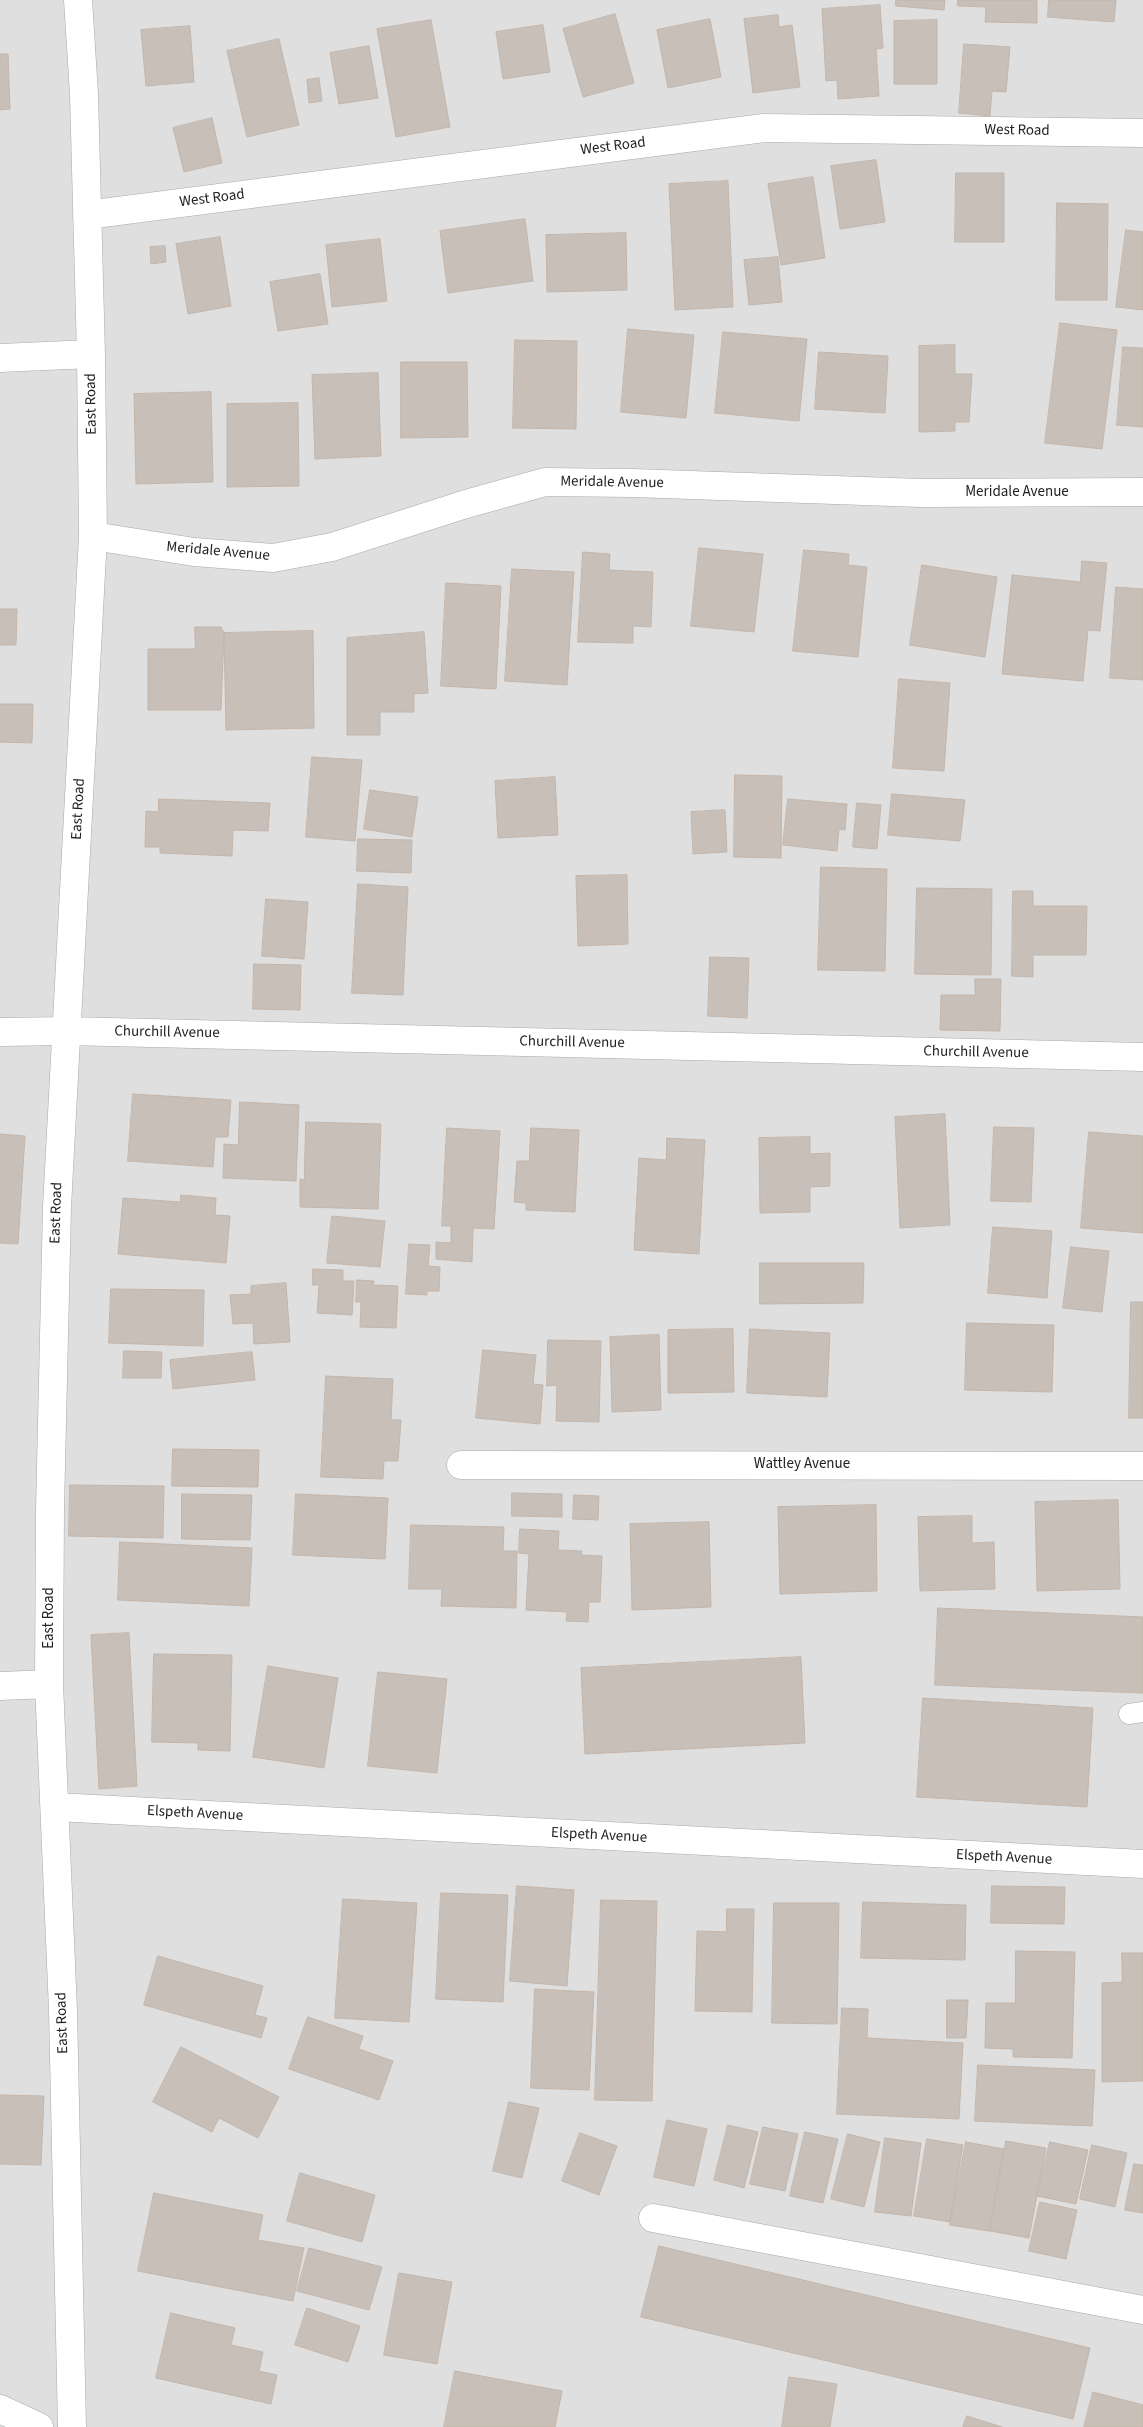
<!DOCTYPE html>
<html>
<head>
<meta charset="utf-8">
<style>
  body { margin:0 }
  canvas { display:block; background:#f2efe9 }
</style>
</head>
<body>
<canvas width="1143" height="2427"></canvas>
<script>
const context = document.querySelector('canvas').getContext('2d');
context.lineJoin = 'round';
function fill(path, color) { context.fillStyle = color; context.fill(path, 'evenodd'); }
function strokePath(path, color, width, dash) { context.strokeStyle = color; context.lineWidth = width; context.lineCap = dash ? 'butt' : 'round'; context.setLineDash(dash || []); context.stroke(path); }
function drawText(font, color, halo, rows, align = 'center') {
  context.font = font + ' "Source Sans 3",sans-serif'; context.lineWidth = 4.5; context.setLineDash([]); context.textBaseline = 'middle'; context.strokeStyle = halo; context.fillStyle = color; for (const [text, x, y, turn = 0] of rows) {
    context.save(); context.translate(x, y); context.rotate((+turn || 0) * Math.PI / 180); context.textAlign = isNaN(turn) ? turn : align; if (halo) context.strokeText(text, 0, 0); context.fillText(text, 0, 0); context.restore();
  }
}
fill(new Path2D(`
  M0,0H1143V2427H0Z`), '#e0dfdf');
const building = new Path2D(`
  M896,0H945L944,10L896,6Z
  M958,0H1037V23L985,22L986,7L958,6Z
  M1049,0H1116L1114,22L1048,17Z
  M880,5L883,48L876,49L879,96L838,99L837,80L826,81L822,9Z
  M615,14L634,83L583,97L563,29Z
  M778,15L779,27L792,25L800,87L753,93L744,19Z
  M710,19L721,77L668,88L657,30Z
  M431,20L450,127L396,137L377,29Z
  M937,20V84H894V21Z
  M543,25L550,72L503,79L496,32Z
  M190,26L194,82L146,86L141,30Z
  M279,39L299,125L247,137L227,51Z
  M964,44L1010,47L1006,92L992,91L990,116L959,113Z
  M369,46L378,98L339,104L330,53Z
  M0,54H8L10,109L0,110Z
  M319,78L322,101L309,103L307,80Z
  M212,118L222,163L184,172L173,128Z
  M876,160L885,222L840,229L831,166Z
  M956,173H1004V242H955Z
  M813,177L825,258L781,265L768,184Z
  M728,181L733,307L675,310L669,184Z
  M1057,203L1108,204L1107,300H1056Z
  M525,219L533,281L448,293L440,231Z
  M1126,230L1143,232V310L1116,307Z
  M626,233L627,290L547,292L546,235Z
  M220,237L231,306L188,314L176,244Z
  M380,239L387,301L332,307L326,245Z
  M165,246L166,262L151,264L150,247Z
  M778,257L782,302L749,305L744,260Z
  M320,274L328,324L278,331L270,282Z
  M1060,323L1117,330L1102,449L1045,443Z
  M628,329L694,335L686,418L621,412Z
  M723,332L807,339L799,421L715,413Z
  M515,340L577,341L576,429L513,428Z
  M955,345V374H972L969,422H955V431L919,432V346Z
  M1123,347L1143,348V427L1117,425Z
  M819,352L888,356L885,413L815,409Z
  M401,362H467L468,437L401,438Z
  M378,373L381,456L315,459L312,375Z
  M211,392L213,482L136,484L134,394Z
  M298,403L299,486L227,487V404Z
  M699,548L763,554L754,632L691,626Z
  M804,550L849,554L848,565L867,567L858,657L793,651Z
  M583,552L610,554L609,570L653,572L651,627L633,626V643L578,642Z
  M1082,561L1107,563L1100,631L1088,630L1083,681L1002,674L1012,575L1080,582Z
  M922,565L997,577L985,657L910,645Z
  M512,569L574,572L567,685L505,681Z
  M446,583L501,586L496,689L441,686Z
  M1116,587L1143,589V680L1110,678Z
  M0,609H17L16,645H0Z
  M195,627H221L224,633L221,710H148V649H195Z
  M313,631L314,728L226,730L224,633Z
  M424,632L428,693L414,694V712H380V735H347V638Z
  M899,679L950,683L944,771L893,768Z
  M0,704H33L32,743L0,742Z
  M312,757L362,760L355,841L306,837Z
  M735,775L782,776L781,858L734,857Z
  M555,777L558,835L498,838L495,781Z
  M370,790L418,797L412,837L364,829Z
  M892,794L965,800L960,841L888,835Z
  M159,799L270,803L268,831L233,830L232,856L160,853V847H145L146,811L158,812Z
  M788,799L847,804L845,830L839,829L837,851L783,845Z
  M857,803L881,805L877,849L853,847Z
  M725,810L727,852L693,854L691,812Z
  M358,839L412,840L411,873L357,871Z
  M821,867L887,869L885,971L818,970Z
  M627,875L628,944L578,946L576,876Z
  M358,884L408,887L403,995L352,993Z
  M917,888L992,889L991,975L915,974Z
  M1013,891H1033V906H1087L1086,955H1033V977L1012,976Z
  M266,899L308,902L304,959L262,956Z
  M710,957L749,958L747,1018L708,1016Z
  M254,964L301,965L300,1010L253,1009Z
  M975,979H1001L1000,1031L940,1030L941,995H975Z
  M133,1094L231,1100L228,1137H215L213,1167L128,1161Z
  M240,1102L299,1105L296,1181L223,1178L224,1144L238,1145Z
  M945,1114L950,1225L900,1228L895,1117Z
  M306,1122L381,1124L378,1209L300,1207V1179L304,1180Z
  M994,1127L1034,1128L1031,1202L991,1201Z
  M447,1128L500,1131L494,1229L473,1228L472,1262L436,1259V1242L451,1243V1226H442Z
  M531,1128L579,1130L575,1212L526,1210V1203L514,1202L517,1161H529Z
  M1089,1132L1143,1136V1233L1081,1228Z
  M0,1134L25,1136L18,1244L0,1243Z
  M810,1137V1154L830,1153V1186L810,1187V1212L760,1213L759,1138Z
  M667,1138L705,1140L699,1254L634,1250L639,1158L666,1160Z
  M181,1195L216,1198L215,1215L230,1216L226,1263L118,1254L123,1198L180,1202Z
  M332,1216L385,1221L380,1267L327,1263Z
  M993,1227L1052,1231L1047,1298L988,1293Z
  M409,1244L430,1245L428,1266L440,1267L439,1291H427V1295L406,1294Z
  M1071,1247L1109,1251L1102,1312L1063,1308Z
  M760,1263H864L863,1303L760,1304Z
  M313,1269L343,1270V1281H354L352,1315L317,1313L319,1285H313Z
  M357,1280L374,1281L373,1285L398,1286L396,1328L360,1327L361,1302H356Z
  M286,1283L290,1342L254,1344L253,1323L233,1324L230,1295L251,1294V1286Z
  M111,1289L204,1290L203,1346L109,1343Z
  M1131,1302H1143V1418H1129Z
  M967,1323L1054,1325L1052,1392L965,1390Z
  M733,1329L734,1392L668,1393V1330Z
  M750,1329L830,1333L827,1397L747,1393Z
  M659,1335L661,1410L612,1412L610,1337Z
  M548,1340L601,1341L599,1422L556,1421L557,1385L547,1386Z
  M483,1350L536,1355L533,1384L543,1385L540,1424L476,1418Z
  M124,1351L162,1352L161,1378H123Z
  M252,1352L255,1380L173,1389L170,1360Z
  M326,1376L393,1379L391,1420H401L398,1461H384L383,1479L321,1477Z
  M173,1449L259,1450L258,1487L172,1486Z
  M70,1485L164,1486L163,1538L69,1536Z
  M512,1493L562,1494V1517L512,1516Z
  M182,1494L252,1495L250,1540L182,1539Z
  M296,1494L388,1498L385,1559L293,1555Z
  M574,1495L599,1496L598,1520L573,1519Z
  M1118,1500L1120,1589L1037,1591L1035,1502Z
  M876,1505L877,1591L780,1594L778,1507Z
  M972,1516V1543L994,1542L995,1589L920,1591L918,1517Z
  M709,1522L711,1607L632,1610L630,1524Z
  M411,1525L504,1527L503,1551H517L516,1608L441,1606L442,1589H409Z
  M520,1529L559,1531L558,1550L582,1551L581,1555L602,1556L600,1602H589L588,1622L566,1621L567,1612L526,1610L529,1554L519,1553Z
  M120,1542L252,1548L249,1606L118,1600Z
  M938,1608L1143,1617V1693L935,1685Z
  M129,1633L137,1786L99,1789L91,1635Z
  M154,1654L232,1655L230,1751L198,1750V1743L152,1742Z
  M801,1657L805,1743L585,1754L581,1668Z
  M268,1666L338,1678L324,1768L253,1757Z
  M378,1672L447,1679L437,1773L368,1766Z
  M923,1698L1093,1708L1087,1807L917,1797Z
  M517,1886L574,1890L567,1986L510,1981Z
  M992,1886L1065,1887L1064,1924L991,1923Z
  M441,1893L508,1895L503,2002L436,1999Z
  M343,1899L417,1903L409,2022L335,2018Z
  M601,1900L657,1901L652,2101L595,2100Z
  M863,1902L966,1905L965,1960L861,1958Z
  M774,1903H839L837,2024L772,2023Z
  M727,1909H754L752,2012L695,2011L697,1931L726,1932Z
  M1016,1951L1075,1952L1072,2058L1013,2057V2049L985,2048L986,2003H1015Z
  M1122,1953H1143V2081L1102,2082V1983L1122,1982Z
  M158,1956L263,1986L255,2015L267,2018L261,2038L144,2005Z
  M535,1989L594,1992L589,2090L531,2088Z
  M947,2000H968L966,2038H947Z
  M842,2008L868,2009L867,2038L963,2043L959,2119L837,2114Z
  M308,2017L363,2036L359,2049L393,2061L379,2100L289,2069Z
  M181,2047L279,2097L258,2138L219,2118L212,2132L153,2102Z
  M978,2065L1095,2070L1092,2126L975,2121Z
  M0,2095L44,2096L41,2165L0,2164Z
  M509,2102L539,2108L522,2178L493,2171Z
  M667,2120L707,2129L694,2186L654,2177Z
  M728,2125L758,2132L744,2188L714,2180Z
  M763,2127L798,2134L785,2191L750,2184Z
  M805,2132L838,2139L823,2203L790,2196Z
  M580,2133L617,2146L599,2195L562,2181Z
  M848,2134L880,2142L864,2207L831,2199Z
  M885,2138L921,2143L911,2216L875,2212Z
  M927,2139L963,2145L950,2222L914,2216Z
  M1006,2141L1046,2148L1029,2238L990,2231Z
  M966,2142L1004,2149L989,2231L950,2225Z
  M1050,2142L1088,2150L1076,2204L1037,2196Z
  M1092,2145L1127,2153L1115,2207L1080,2199Z
  M1134,2164L1143,2165V2213L1125,2210Z
  M300,2173L375,2195L362,2242L287,2221Z
  M154,2193L263,2215L258,2240L304,2248L293,2301L138,2271Z
  M1040,2202L1077,2210L1066,2259L1029,2251Z
  M659,2246L1090,2348L1073,2419L641,2317Z
  M309,2248L382,2267L369,2310L297,2291Z
  M399,2273L452,2282L437,2364L384,2355Z
  M307,2308L360,2326L348,2362L295,2345Z
  M171,2313L235,2328L231,2345L263,2352L259,2371L277,2375L271,2404L156,2378Z
  M455,2371L562,2391L555,2427H444Z
  M789,2377L837,2384L830,2427H782Z
  M1093,2392L1143,2405V2427H1084Z
  M967,2416L1002,2427H963Z`);
fill(building, '#c7bfb8');
strokePath(building, '#c4b6ab', 1);
const lane = new Path2D(`
  M1129,1714L1143,1712`);
const street = new Path2D(`
  M87,215L764,128L1143,133
  M0,358L91,354
  M93,536L194,552L273,558L332,547L466,504L545,482L633,483L921,493L1143,492
  M0,1032L68,1031L1143,1057
  M461,1465L1143,1466
  M0,1686L49,1684
  M56,1807L1143,1864
  M653,2218L1143,2310
  M0,2409L39,2427
  M72,2427L63,2010L49,1684L50,1509L57,1207L93,536L91,354L84,94L78,0`);
strokePath(lane, '#a9a9a9', 21);
strokePath(street, '#a9a9a9', 29);
strokePath(lane, '#fff', 20);
strokePath(street, '#fff', 28);
drawText('15px', '#222', '#fff', [
  ["West Road",1017,131,1],
  ["West Road",613,147,-7],
  ["West Road",212,199,-7],
  ["East Road",92,404,-91],
  ["Meridale Avenue",612,483,1],
  ["Meridale Avenue",1017,493],
  ["Meridale Avenue",218,552,5],
  ["East Road",79,809,-87],
  ["Churchill Avenue",167,1033,1],
  ["Churchill Avenue",572,1043,1],
  ["Churchill Avenue",976,1053,1],
  ["East Road",57,1213,-88],
  ["Wattley Avenue",802,1465],
  ["East Road",50,1618,-90],
  ["Elspeth Avenue",195,1814,3],
  ["Elspeth Avenue",599,1836,3],
  ["Elspeth Avenue",1004,1858,3],
  ["East Road",63,2023,-92]
]);
</script>
</body>
</html>
